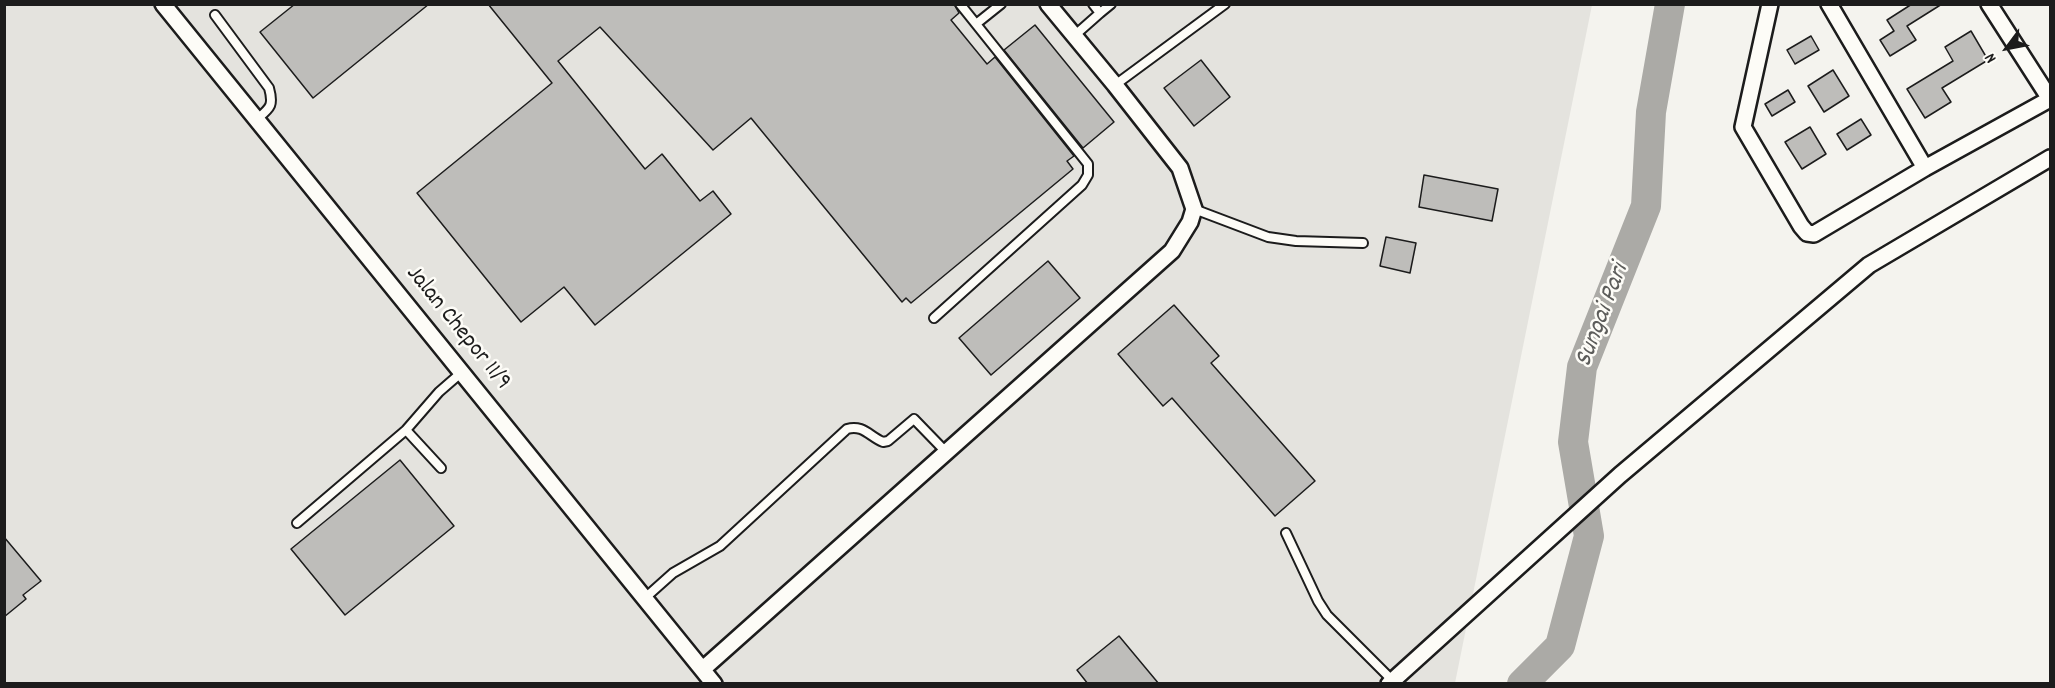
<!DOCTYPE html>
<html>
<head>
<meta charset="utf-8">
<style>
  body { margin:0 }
  #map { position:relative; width:2055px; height:688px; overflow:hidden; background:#f4f3ee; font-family:Dekko,sans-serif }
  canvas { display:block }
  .frame { position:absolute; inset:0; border:6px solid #1c1c1c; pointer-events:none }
  .north { position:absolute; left:1977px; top:18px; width:60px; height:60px; -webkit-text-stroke:4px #fdfcf7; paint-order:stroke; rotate:238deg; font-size:16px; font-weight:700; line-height:24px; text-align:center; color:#1c1c1c }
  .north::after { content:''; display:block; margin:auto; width:21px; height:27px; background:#1c1c1c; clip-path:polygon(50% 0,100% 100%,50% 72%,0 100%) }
</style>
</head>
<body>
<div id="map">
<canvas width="2055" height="688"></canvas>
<div class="frame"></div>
<div class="north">N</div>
</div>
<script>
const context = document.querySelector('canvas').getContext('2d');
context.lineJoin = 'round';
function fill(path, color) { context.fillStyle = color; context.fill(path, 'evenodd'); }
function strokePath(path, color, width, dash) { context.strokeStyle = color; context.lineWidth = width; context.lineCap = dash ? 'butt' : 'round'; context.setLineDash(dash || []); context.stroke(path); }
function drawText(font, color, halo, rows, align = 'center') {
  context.font = font + ' Dekko,sans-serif'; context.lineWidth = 5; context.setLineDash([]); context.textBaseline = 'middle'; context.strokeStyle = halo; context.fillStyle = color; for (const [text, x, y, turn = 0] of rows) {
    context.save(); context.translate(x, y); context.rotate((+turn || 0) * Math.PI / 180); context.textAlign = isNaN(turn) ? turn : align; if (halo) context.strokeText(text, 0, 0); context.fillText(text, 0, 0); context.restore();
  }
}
fill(new Path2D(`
  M4,5H1592L1455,683H5Z`), '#e4e3de');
strokePath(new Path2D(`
  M1522,684L1560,646L1589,536L1573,442L1582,367L1646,206L1651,112L1670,4`), '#abaaa6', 30);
const building = new Path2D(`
  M295,4H429L313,98L260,32Z
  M488,4H954L959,13L951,20L987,64L995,57L1074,156L1067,161L1073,169L911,303L906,298L902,302L751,118L713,150L600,27L558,61L645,169L662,154L700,201L713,191L731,214L595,325L564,287L521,322L417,193L552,83Z
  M1912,4H1942L1907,26L1916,40L1890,56L1880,40L1894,31L1887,20Z
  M1035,25L1114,122L1083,148L1004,50Z
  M1971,31L1988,60L1942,88L1951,102L1925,118L1907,89L1953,61L1945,47Z
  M1811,36L1819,50L1795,64L1787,50Z
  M1201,60L1230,97L1194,126L1164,88Z
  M1833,70L1849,96L1824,112L1808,86Z
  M1788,90L1795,102L1772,116L1765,104Z
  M1861,119L1871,135L1847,150L1837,134Z
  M1810,127L1826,154L1802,169L1785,142Z
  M1424,175L1498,189L1492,221L1419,207Z
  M1386,237L1416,243L1410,273L1380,266Z
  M1048,261L1080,298L991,375L959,338Z
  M1174,305L1219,356L1211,363L1315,481L1275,516L1172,398L1163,406L1118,354Z
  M400,460L454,526L345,615L291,549Z
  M4,537L41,581L23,595L26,599L4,617Z
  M1119,636L1159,684H1088L1077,670Z`);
fill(building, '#bebdba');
strokePath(building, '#1c1c1c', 1.5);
const service = new Path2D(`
  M960,4L976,24L1001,4
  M1100,13L1111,4
  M215,15L269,88C274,106 270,108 257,119
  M1074,36L1100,13L1093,4
  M1115,85L1225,4
  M1194,209L1268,237L1296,241L1363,243
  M934,318L1082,185L1088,175V164L976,24
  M406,430L441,468
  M297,523L406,430L439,392L462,372
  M1286,533L1318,601L1327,615L1392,680
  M645,598L673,573L720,546L847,429C863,424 870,437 883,442L888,441L914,419L946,452`);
const minor = new Path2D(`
  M163,4L714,684
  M1770,4L1743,127L1801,226L1807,233L1814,234L1925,168L2050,99
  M1829,4L1925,168
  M1989,4L2050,99
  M703,669L1172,251L1190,222L1194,209L1180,168L1115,85L1048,4
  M1389,684L1620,475L1869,265L2050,158`);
strokePath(service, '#1c1c1c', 12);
strokePath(minor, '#1c1c1c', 20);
strokePath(service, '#fdfcf7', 8);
strokePath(minor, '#fdfcf7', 15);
drawText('24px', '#1c1c1c', '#fdfcf7', [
  ["Jalan Chepor 11/9",457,329,51]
]);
drawText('italic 26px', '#5c5c5a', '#fdfcf7', [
  ["Sungai Pari",1604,316,-69]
]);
</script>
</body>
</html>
